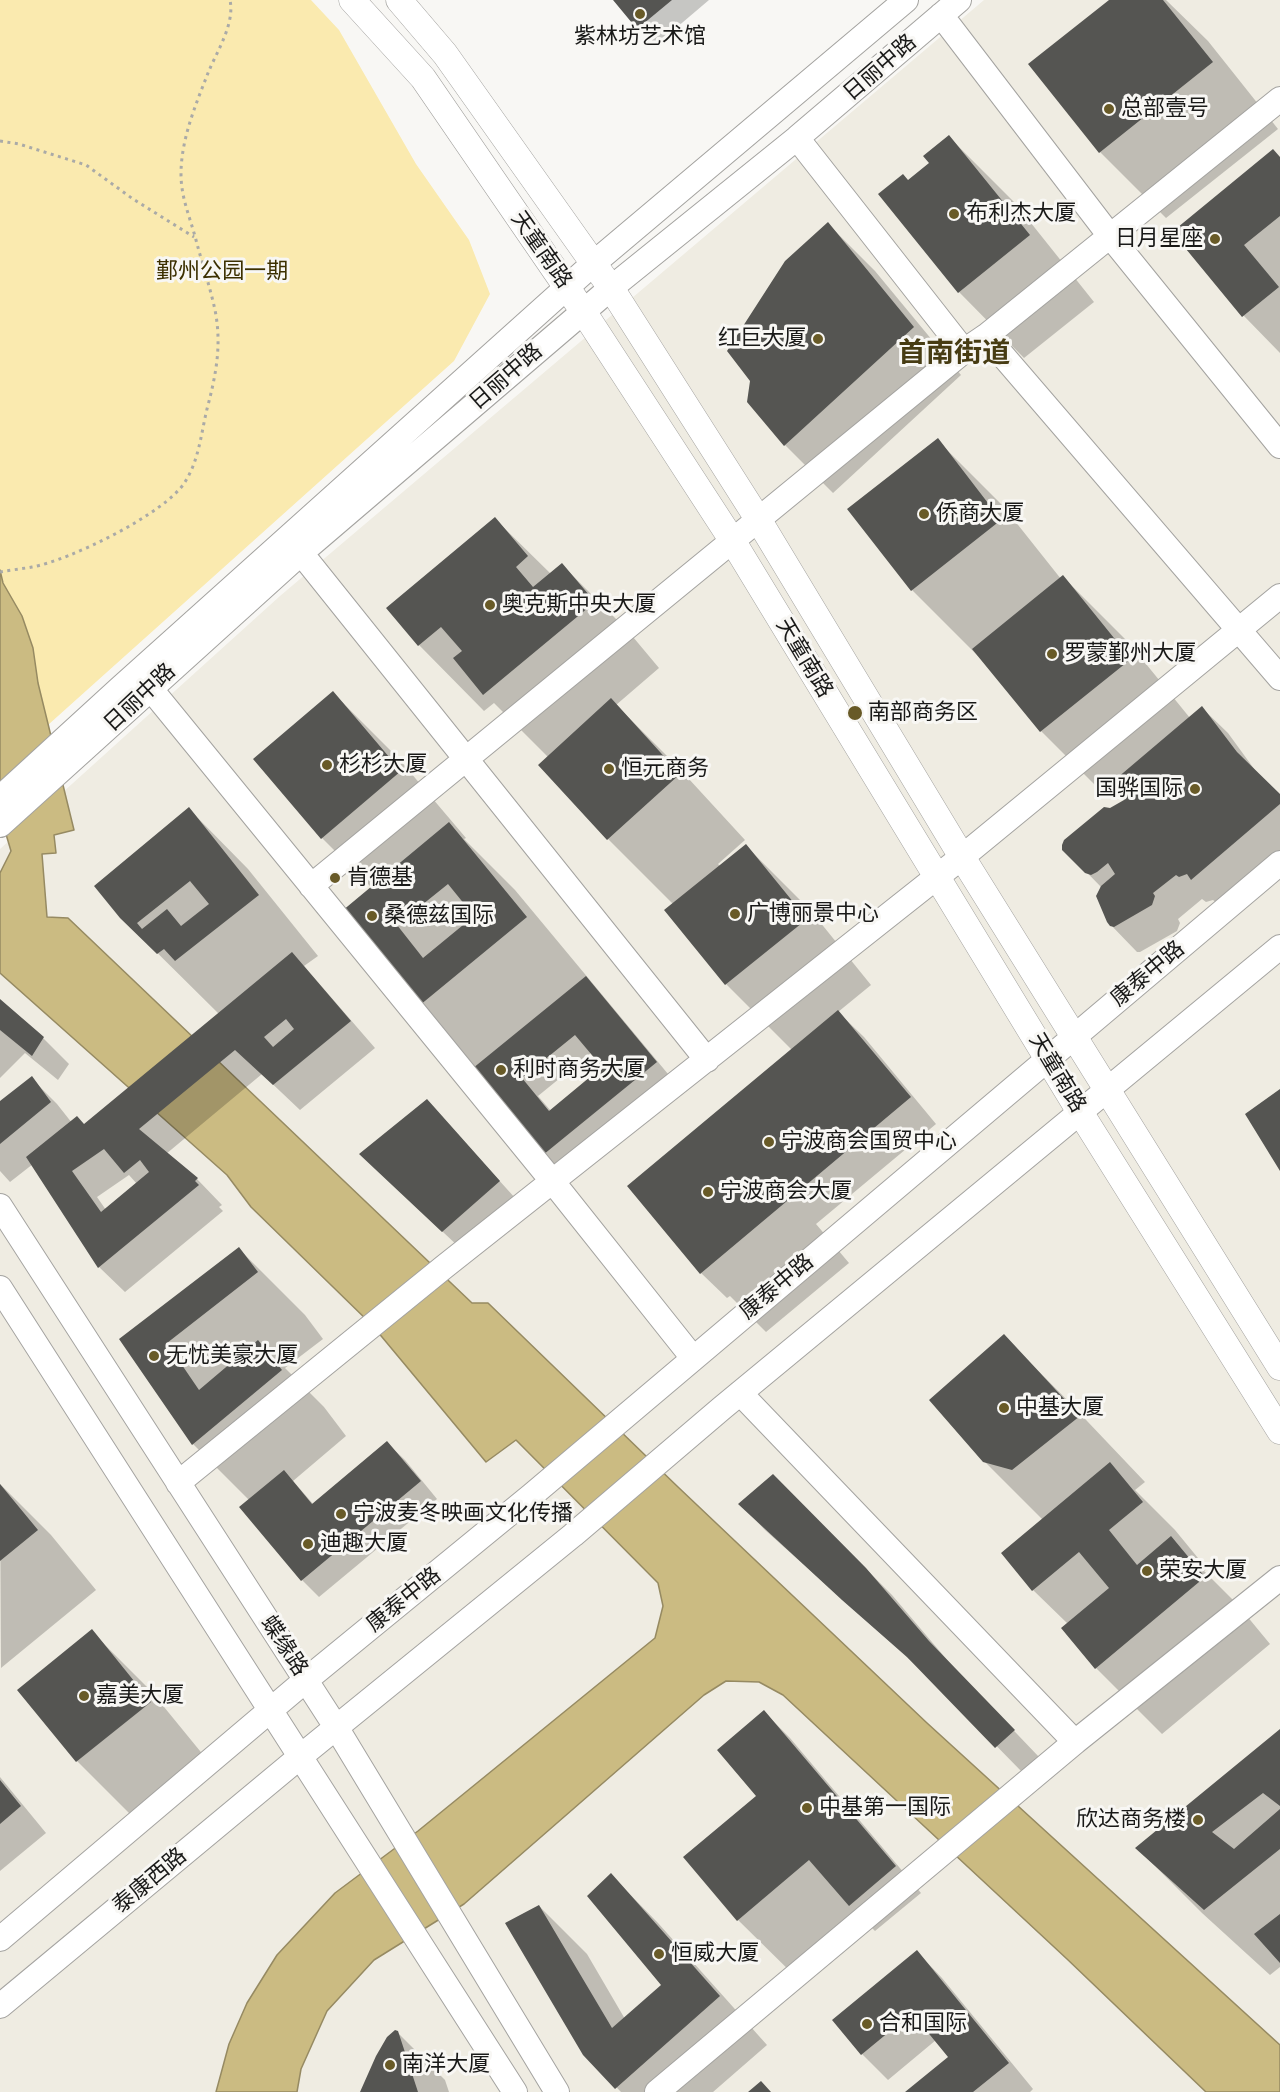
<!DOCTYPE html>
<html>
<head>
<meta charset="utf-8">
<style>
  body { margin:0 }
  canvas { display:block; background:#f8f7f4 }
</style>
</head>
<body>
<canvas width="1280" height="2092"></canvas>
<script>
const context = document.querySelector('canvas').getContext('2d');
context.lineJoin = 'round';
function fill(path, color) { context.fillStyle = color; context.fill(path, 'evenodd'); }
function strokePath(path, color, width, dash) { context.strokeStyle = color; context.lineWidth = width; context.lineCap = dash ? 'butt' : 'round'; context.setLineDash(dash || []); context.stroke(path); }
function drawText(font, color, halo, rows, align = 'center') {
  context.font = font + ' Karla,"Noto Sans SC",sans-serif'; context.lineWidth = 6; context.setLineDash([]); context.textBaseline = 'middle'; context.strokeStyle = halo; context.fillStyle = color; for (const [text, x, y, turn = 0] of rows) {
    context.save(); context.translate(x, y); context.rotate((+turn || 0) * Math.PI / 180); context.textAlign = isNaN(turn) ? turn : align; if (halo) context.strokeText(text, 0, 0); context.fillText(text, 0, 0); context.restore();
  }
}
fill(new Path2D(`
  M984,0H1280V2092H0V849L280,596Z`), '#efece2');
fill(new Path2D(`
  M0,0H311L339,30L416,164L469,240L490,294L454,361L0,768Z`), '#faeaaf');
const water = new Path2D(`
  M0,570L3,583L22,616L33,648L38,683L74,830L54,835L56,853L42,854L47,917L68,918L472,1303H488L678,1487L927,1723L1280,2045V2092H1206L1067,1959L783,1695L759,1682L726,1681L704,1695L464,1904L374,1960L327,2011L301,2069L297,2092H216L229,2044L247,2003L277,1955L335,1893L418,1831L655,1638L663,1606L658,1583L516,1440L486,1462L372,1325L251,1207L227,1175L0,973V873L11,851L0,814Z`);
fill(water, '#cbbb82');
strokePath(water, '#968a62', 1.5);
fill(new Path2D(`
  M615,0H709L656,45Z
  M1111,0H1166L1208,41L1278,129L1166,218L1100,152L1030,64Z
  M949,137L1015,203L1094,302L1024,358L959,292L909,181L931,163Z
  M1280,158V353L1244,316L1174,232Z
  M828,224L875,271L961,375L833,493L785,445Z
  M937,440L1003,506L1061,579L1063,577L1129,643L1190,718L1202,708L1228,733L1260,777L1280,796V852L1218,904L1213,900L1206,902L1202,899L1178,919L1180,923L1177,931L1140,952H1137L1108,922L1102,888L1064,849L1111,810L1126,800L1117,789L1107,797L1041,731L979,655L978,656L912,590Z
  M495,519L551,574L562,565L628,631L659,668L616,705L677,766L745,840L718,864L720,866L746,846L811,911L871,985L838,1012L864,1037L936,1124L816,1224L849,1263L766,1332L730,1296L727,1298L701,1273L792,1050L726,984L666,910L673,904L608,839L541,765L549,758L494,703L484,711L419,645Z
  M333,693L399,759L466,838L464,839L515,890L673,1080L556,1176L415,1009L372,888L322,838ZM592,1052L604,1068L551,1111L538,1096Z
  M189,809L248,869L318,956L304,966L375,1048L300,1110L262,1074L166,1154L197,1179L222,1205L219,1207L223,1211L125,1292L99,1267L33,1164L10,1182L0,1171V1103L31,1078L57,1104L72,1123L84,1126L219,1014L121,917ZM129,1175L137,1184L106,1210L97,1197Z
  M0,1001L43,1038L69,1064L58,1080L25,1053L0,1078Z
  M427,1101L516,1199L460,1248L378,1171Z
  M239,1249L305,1315L323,1339L285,1368L324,1407L346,1436L293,1481L314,1505L387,1443L405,1460L437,1499L319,1597L302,1580L249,1500L193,1444L121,1339Z
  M1004,1336L1069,1402L1145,1482L1135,1490L1175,1530L1207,1569L1204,1571L1237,1604L1270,1644L1162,1734L1096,1668L1068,1624L1033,1590L1043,1520L984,1461Z
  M773,1476L892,1595L954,1668L1039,1757L1022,1772L929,1677L765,1530L740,1504Z
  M0,1484L51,1535L96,1590L1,1668Z
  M91,1631L151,1691L209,1762L137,1821L77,1761L19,1690Z
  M764,1712L790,1738L921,1893L875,1931L872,1928L804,1985L738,1920L758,1796Z
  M1280,1731V1967L1270,1975L1202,1913L1137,1848Z
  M0,1777L46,1833L0,1871Z
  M611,1875L658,1923L767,2045L713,2092H621L584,2054L539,1906L587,1954L625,2019L663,1986Z
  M917,1952L942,1978L1033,2089L1030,2092H907L950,2057L936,2040L888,2080L862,2054L834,2020Z
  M397,2032L445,2080L449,2092H361Z`), '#0003');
fill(new Path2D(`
  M613,0H672L637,29Z
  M1109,0H1163L1213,62L1099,153L1028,64Z
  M949,135L1030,235L958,293L878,194L903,174L908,180L929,163L923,156Z
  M1273,149L1280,157V216L1244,245L1279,287L1242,317L1172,232Z
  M828,222L914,327L784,446L747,402L750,381L727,351L785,261Z
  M938,438L1001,520L911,591L847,509Z
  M495,517L528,556L516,567L533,587L562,563L595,602L483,695L453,658L462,651L441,627L418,646L386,608Z
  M1063,575L1131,659L1040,732L972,649Z
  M333,691L401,771L321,839L253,759Z
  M611,698L680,774L607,840L538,765Z
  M1202,706L1237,752L1280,794V804L1191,880L1187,874L1179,877L1176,875L1153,893L1155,896L1152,905L1114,927L1110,926L1107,922L1096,896L1101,886L1115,874L1108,863L1097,872L1091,875L1085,873L1062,850V845L1064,840L1104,807L1110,808L1124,800L1110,784Z
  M189,807L259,895L175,961L164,949L157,954L120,918L94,886ZM190,881L209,904L181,926L167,909L142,929L137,923Z
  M449,822L527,917L414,1010L336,916ZM448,884L474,916L423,958L397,925Z
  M746,844L807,919L725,985L664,910Z
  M292,952L351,1021L273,1085L235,1050L139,1129L198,1178L195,1181L199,1185L98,1268L26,1157L77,1116L84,1124ZM286,1019L294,1029L273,1047L264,1037ZM104,1149L124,1173L140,1160L149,1172L101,1212L72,1171Z
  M586,976L657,1062L538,1159L467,1073ZM575,1035L602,1067L549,1111L522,1078Z
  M0,999L44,1037L32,1056L0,1030Z
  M838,1010L911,1097L700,1274L627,1186Z
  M32,1076L51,1102L0,1144V1101Z
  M1280,1089V1171L1245,1114Z
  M427,1099L500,1181L442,1232L359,1154Z
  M239,1247L258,1272L167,1343L199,1390L258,1340L282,1370L192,1445L119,1339Z
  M1004,1334L1080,1416L1012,1470L983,1462L929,1400Z
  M387,1441L421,1481L301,1581L239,1507L284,1470L312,1504Z
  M1110,1462L1143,1502L1109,1530L1137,1565L1171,1536L1205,1577L1095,1669L1061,1628L1109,1588L1079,1552L1032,1591L1001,1553Z
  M773,1474L866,1568L929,1641L1015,1730L995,1748L907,1657L842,1600L738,1504Z
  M0,1484L38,1530L0,1561Z
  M92,1629L151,1702L76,1762L17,1690Z
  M764,1710L896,1866L849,1906L809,1860L737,1921L683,1857L756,1796L717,1750Z
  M1280,1729V1806L1263,1793L1212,1832L1234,1849L1280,1809V1849L1204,1910L1135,1848Z
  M0,1780L21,1806L0,1824Z
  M611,1873L720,1996L615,2089L583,2055L505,1923L539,1905L612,2028L661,1985L587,1896Z
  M1280,1914V1963L1254,1934Z
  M917,1950L1009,2063L973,2092H905L948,2057L912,2013L861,2055L832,2020Z
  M395,2030L398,2031L418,2092H360L376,2056L387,2037Z
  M761,2081L771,2092H748Z`), '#555552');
const secondary = new Path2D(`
  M941,15L1110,236L1280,446
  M797,138L964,351
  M986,336L1280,678
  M301,553L707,1060
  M150,688L553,1182L693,1358
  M0,798L119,689L594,263L906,0
  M0,825L301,553L611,288L797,138L959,0
  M311,886L964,351L986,336L1280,99
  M0,1206L336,1727L557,2092
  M0,1288L515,2092
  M740,1393L1075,1742
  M178,1483L444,1267L962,857L1280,596
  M0,1939L306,1680L532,1495L1280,863
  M0,2006L301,1756L573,1535L722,1408L1280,947
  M657,2092L1075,1742L1280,1578`);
const primary = new Path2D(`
  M352,0L423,78L583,311L732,540L1080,1112L1280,1431
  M399,0L445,54L611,288L758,519L962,857L1280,1367`);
strokePath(secondary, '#a4a3a0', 26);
strokePath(primary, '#a4a3a0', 27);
strokePath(new Path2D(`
  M0,141L19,144L86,165L133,199L194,237
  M0,572C10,570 21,569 32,567C68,561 165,514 185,482C199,460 201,434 207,409C216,375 222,345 215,310C210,287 202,263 196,240C190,217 181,198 181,174C181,139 196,104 208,73C217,51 235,24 230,0`), '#aaaaa7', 3, [3, 4.5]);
strokePath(secondary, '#fff', 24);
strokePath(primary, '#fff', 26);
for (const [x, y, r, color] of [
  [640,14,6,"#685a27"],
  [1109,109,6,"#685a27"],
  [954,214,6,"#685a27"],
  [1215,239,6,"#685a27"],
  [818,339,6,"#685a27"],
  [924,514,6,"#685a27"],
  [490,605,6,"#685a27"],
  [1052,654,6,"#685a27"],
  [855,713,8,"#685a27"],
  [327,765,6,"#685a27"],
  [609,769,6,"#685a27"],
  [1195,789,6,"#685a27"],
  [335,878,6,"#685a27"],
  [735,914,6,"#685a27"],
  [372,916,6,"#685a27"],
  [501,1070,6,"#685a27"],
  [769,1142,6,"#685a27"],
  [708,1192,6,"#685a27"],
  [154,1356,6,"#685a27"],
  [1004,1408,6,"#685a27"],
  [341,1514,6,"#685a27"],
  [308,1544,6,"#685a27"],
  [1147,1571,6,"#685a27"],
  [84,1696,6,"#685a27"],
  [807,1808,6,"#685a27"],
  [1198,1820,6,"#685a27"],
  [659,1954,6,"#685a27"],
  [867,2024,6,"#685a27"],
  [390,2065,6,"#685a27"]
]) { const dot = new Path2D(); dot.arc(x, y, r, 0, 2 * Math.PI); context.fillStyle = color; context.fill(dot); strokePath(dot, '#f8f7f4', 2); }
drawText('22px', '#191918', '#f8f7f4', [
  ["紫林坊艺术馆",640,37,"center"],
  ["总部壹号",1121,109],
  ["布利杰大厦",966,214],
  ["日月星座",1203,239,"right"],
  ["红巨大厦",806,339,"right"],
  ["侨商大厦",936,514],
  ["奥克斯中央大厦",502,605],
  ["罗蒙鄞州大厦",1064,654],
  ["南部商务区",868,713],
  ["杉杉大厦",339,765],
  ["恒元商务",621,769],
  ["国骅国际",1183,789,"right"],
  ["肯德基",347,878],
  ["广博丽景中心",747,914],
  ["桑德兹国际",384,916],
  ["利时商务大厦",513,1070],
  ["宁波商会国贸中心",781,1142],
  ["宁波商会大厦",720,1192],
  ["无忧美豪大厦",166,1356],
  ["中基大厦",1016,1408],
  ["宁波麦冬映画文化传播",353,1514],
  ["迪趣大厦",320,1544],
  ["荣安大厦",1159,1571],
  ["嘉美大厦",96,1696],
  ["中基第一国际",819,1808],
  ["欣达商务楼",1186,1820,"right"],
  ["恒威大厦",671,1954],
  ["合和国际",879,2024],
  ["南洋大厦",402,2065]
], 'left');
drawText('22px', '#191918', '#f8f7f4', [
  ["日丽中路",880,68,-41],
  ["天童南路",541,250,55],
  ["日丽中路",506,377,-41],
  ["天童南路",804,658,59],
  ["日丽中路",140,698,-43],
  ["康泰中路",1148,974,-40],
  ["天童南路",1057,1073,59],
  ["康泰中路",777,1287,-40],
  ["康泰中路",404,1600,-39],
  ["蝶缘路",284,1646,57],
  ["泰康西路",150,1881,-40]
]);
drawText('22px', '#3c3000', '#f8f7f4', [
  ["鄞州公园一期",222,272]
]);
drawText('bold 28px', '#473c13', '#f8f7f4', [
  ["首南街道",954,354]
]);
</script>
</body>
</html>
